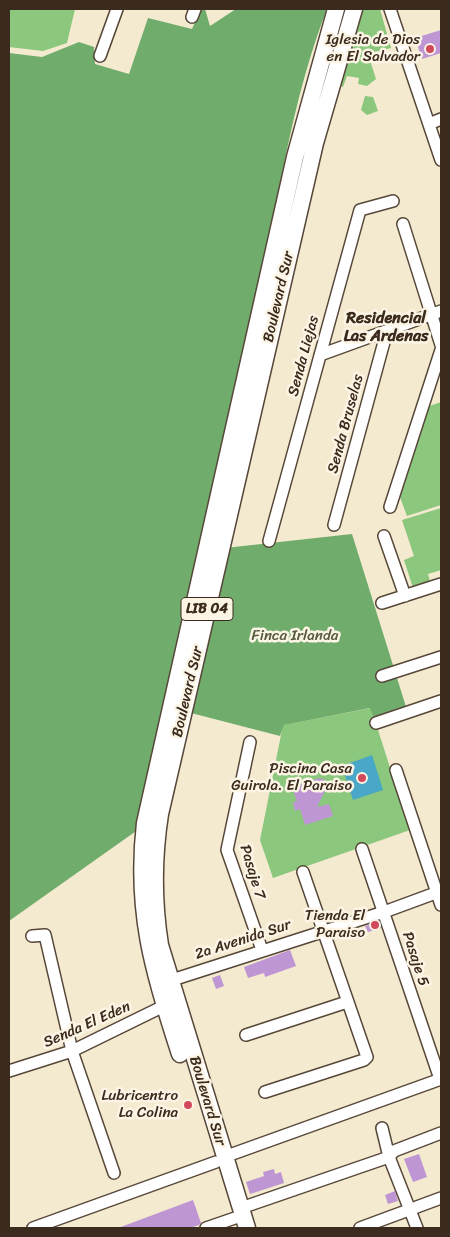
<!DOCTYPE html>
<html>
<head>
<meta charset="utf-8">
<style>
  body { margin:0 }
  #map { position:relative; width:450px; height:1237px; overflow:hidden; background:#f3ead0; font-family:Sriracha,sans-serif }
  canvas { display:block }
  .frame { position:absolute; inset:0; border:10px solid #3b2a1e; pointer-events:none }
</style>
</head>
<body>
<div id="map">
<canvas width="450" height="1237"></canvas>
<div class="frame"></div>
</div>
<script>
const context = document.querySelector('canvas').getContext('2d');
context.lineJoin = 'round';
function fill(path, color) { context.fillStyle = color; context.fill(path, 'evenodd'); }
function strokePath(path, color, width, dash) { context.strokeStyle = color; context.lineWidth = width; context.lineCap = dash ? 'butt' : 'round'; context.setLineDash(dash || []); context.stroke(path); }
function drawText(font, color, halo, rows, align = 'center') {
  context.font = font + ' Sriracha,sans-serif'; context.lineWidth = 5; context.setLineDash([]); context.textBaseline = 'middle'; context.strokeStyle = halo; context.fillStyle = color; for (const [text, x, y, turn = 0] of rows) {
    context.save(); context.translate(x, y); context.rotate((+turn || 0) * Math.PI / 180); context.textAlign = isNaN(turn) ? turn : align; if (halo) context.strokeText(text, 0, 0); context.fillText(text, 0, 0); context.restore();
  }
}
fill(new Path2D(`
  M9,9H75L67,43L43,51L9,47Z
  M360,9H380L391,48L368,54L376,79L367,86L358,84L359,78L347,76L343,87L336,85Z
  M365,96L373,97L378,111L367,115L361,110Z
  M441,402V505L407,516L398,492L421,409Z
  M441,508V570L428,574L431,585L414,591L404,560L414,556L402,520Z
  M371,708L410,830L273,878L260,840L283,725Z`), '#8bc77c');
fill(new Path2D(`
  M201,9H205L210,26L236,9H327C301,76 287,146 274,217L139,829L9,921V53L42,57L79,42L94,47L95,64L129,74L148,18L192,29Z
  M352,534L407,710L375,720L370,708L284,725L280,736L191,713L225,548Z`), '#70ac6c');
fill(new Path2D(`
  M372,755L383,790L353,800L342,766Z`), '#49a7c8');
fill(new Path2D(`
  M441,30V53L422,59L415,38Z
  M319,778L325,780L327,787L317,807L329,804L333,816L305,825L300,809L295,811L293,802L297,801L292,788Z
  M379,922L381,928L368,932L365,926Z
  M290,950L296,966L265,977L264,973L248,978L244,967Z
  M220,975L224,986L216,989L212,978Z
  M419,1154L427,1177L413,1182L404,1159Z
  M274,1169L275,1174L281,1172L284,1183L250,1194L246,1182L264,1176L263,1172Z
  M395,1191L398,1201L388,1204L385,1195Z
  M193,1200L201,1223L199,1225L190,1228H118Z`), '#be96d4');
const minor = new Path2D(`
  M390,9L441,160
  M192,17L195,9
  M100,56L117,9
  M429,124L441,119
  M403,224L441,345
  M320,355L441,311
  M390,507L441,350
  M334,525L387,331
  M384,536L405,596
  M269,541L360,210L393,201
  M382,603L441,584
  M382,676L441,657
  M376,723L441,701
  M250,742L227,850L262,950
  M396,770L441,905
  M362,849L440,1079
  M32,936L45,935L72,1051L114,1173
  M169,981L384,912L441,891
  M246,1035L347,1002
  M9,1071L72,1051L170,1003
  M265,1092L364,1060L367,1057L303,872
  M382,1128L389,1157L417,1228
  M224,1157L441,1079
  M241,1208L389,1157L394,1151L441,1133
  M33,1228L216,1162
  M206,1228L235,1218
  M360,1228L441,1198`);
const highway = new Path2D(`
  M180,1054C153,972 135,910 145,823L295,157L336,9
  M247,1228L160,945C153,901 153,859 160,814L315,143L354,9`);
strokePath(minor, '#574739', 14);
strokePath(highway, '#574739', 19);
strokePath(minor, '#fff', 11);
strokePath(highway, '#fff', 16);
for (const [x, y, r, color] of [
  [430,49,5,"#d1495b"],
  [362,778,5,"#d1495b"],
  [375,925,5,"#d1495b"],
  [188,1105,5,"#d1495b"]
]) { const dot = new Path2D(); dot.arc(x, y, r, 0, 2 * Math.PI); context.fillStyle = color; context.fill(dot); strokePath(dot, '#fcf5e5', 2); }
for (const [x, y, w] of [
  [207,609,52]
]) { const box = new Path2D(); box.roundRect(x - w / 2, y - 11.5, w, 23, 4); context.fillStyle = '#fcf5e5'; context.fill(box); strokePath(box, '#3b2a1e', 1); }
drawText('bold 14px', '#3b2a1e', null, [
  ["LIB 04",207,609]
]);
drawText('15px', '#3b2a1e', '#fcf5e5', [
  ["Iglesia de Dios",420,40],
  ["en El Salvador",420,57],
  ["Piscina Casa",352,769],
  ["Guirola. El Paraiso",352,786],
  ["Tienda El",365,916],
  ["Paraiso",365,933],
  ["Lubricentro",178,1096],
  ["La Colina",178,1113]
], 'right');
drawText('15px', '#3b2a1e', '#fcf5e5', [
  ["Boulevard Sur",279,297,-77],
  ["Senda Liejas",304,356,-75],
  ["Senda Bruselas",346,424,-75],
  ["Boulevard Sur",188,692,-77],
  ["Pasaje 7",252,872,73],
  ["2a Avenida Sur",243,940,-18],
  ["Pasaje 5",415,959,72],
  ["Senda El Eden",87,1025,-24],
  ["Boulevard Sur",207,1101,73]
]);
drawText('15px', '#53593a', '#fcf5e5', [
  ["Finca Irlanda",295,636]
]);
drawText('bold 16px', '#3b2a1e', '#fcf5e5', [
  ["Residencial",386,319],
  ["Las Ardenas",386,337]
]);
</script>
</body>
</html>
